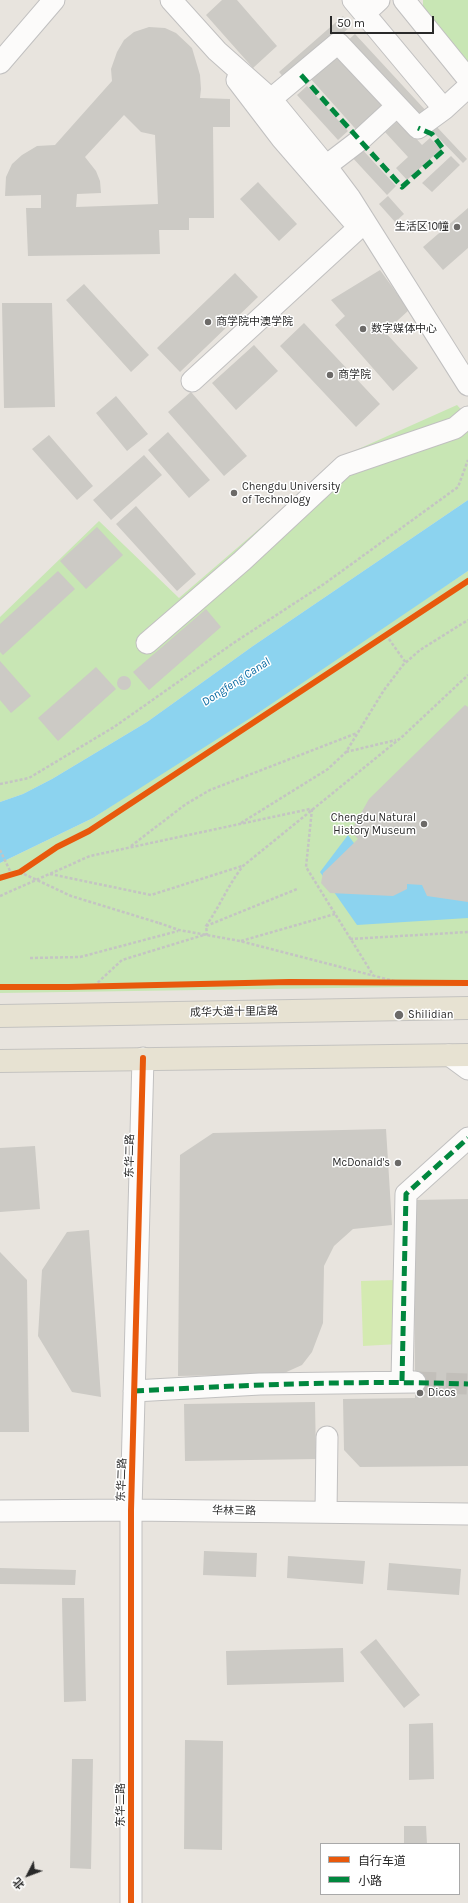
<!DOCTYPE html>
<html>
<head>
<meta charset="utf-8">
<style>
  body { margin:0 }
  #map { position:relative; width:468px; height:1903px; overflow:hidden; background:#e8e4de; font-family:Karla,"Noto Sans SC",sans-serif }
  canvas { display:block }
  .legend { position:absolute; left:320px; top:1843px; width:140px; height:52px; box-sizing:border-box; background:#fff; border:1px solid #a9a9a9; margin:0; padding:5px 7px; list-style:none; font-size:12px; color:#292929 }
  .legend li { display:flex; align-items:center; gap:8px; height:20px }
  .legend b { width:20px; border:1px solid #a9a9a9 }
  .north { position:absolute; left:8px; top:1855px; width:40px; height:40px; -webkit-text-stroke:3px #fff; paint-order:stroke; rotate:228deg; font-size:11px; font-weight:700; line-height:16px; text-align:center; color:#292929 }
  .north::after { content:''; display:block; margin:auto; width:14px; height:18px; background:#292929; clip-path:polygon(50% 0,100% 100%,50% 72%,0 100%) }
  .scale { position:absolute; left:330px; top:16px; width:104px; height:18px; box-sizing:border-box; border:2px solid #292929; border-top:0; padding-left:5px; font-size:12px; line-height:14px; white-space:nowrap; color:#292929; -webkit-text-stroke:3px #fff; paint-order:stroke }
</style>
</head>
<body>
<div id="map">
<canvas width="468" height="1903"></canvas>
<ul class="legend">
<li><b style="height:5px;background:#e8590c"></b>自行车道</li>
<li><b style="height:5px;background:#00873e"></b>小路</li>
</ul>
<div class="north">北</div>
<div class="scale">50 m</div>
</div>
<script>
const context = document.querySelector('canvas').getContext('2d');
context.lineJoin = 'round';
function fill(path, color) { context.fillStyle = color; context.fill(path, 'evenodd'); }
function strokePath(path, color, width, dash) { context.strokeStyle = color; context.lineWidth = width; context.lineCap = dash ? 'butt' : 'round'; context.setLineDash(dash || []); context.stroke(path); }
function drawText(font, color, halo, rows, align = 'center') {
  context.font = font + ' Karla,"Noto Sans SC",sans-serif'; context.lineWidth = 3; context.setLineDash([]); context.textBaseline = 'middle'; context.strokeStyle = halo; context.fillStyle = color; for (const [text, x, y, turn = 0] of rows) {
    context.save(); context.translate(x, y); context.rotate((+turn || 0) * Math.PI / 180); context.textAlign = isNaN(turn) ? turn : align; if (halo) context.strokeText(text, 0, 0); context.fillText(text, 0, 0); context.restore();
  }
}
fill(new Path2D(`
  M423,0H468V64L423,11Z
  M457,405L468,417V500L253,646L147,722L52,779L23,794L0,802V617L99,521L179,598L345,455Z
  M468,571V986L0,993V863L93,818Z`), '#c8e6b4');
fill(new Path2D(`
  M397,1280L399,1344L363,1346L361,1281Z`), '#d4eab1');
fill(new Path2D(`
  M468,500V571L252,717L93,818L0,863V802L23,794L52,779L147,722L253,646Z
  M348,835L381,880L468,884V918L357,925L320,872Z`), '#8cd3ef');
fill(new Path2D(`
  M222,0H237L277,46L253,68L206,15Z
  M343,16L351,26L288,82L279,72Z
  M149,27L165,28L176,33L192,48L200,75L201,89L200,98L230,99V127H213L214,218H189V230H159L160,254L28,256L26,208H41V195L5,196L6,177L12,164L22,155L37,146L55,145L112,81L111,69L117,52L124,40L134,32ZM124,115L141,132L155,135L158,204L76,207L77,194L101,193L100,181L96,171L85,157Z
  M355,34L428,113L418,122L346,42Z
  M339,52L390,109L361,135L310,78Z
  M307,86L348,131L338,140L297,95Z
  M399,120L422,145L430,138L441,149L407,180L396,168L408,157L385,132Z
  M436,126L467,159L463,163L431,130Z
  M359,146L396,186L387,195L350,155Z
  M451,156L460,165L432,192L422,183Z
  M258,182L297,224L279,241L240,199Z
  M388,196L404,214L395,222L379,204Z
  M468,208V248L443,270L423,247Z
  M380,270L409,310L385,332L418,368L393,391L335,325L345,316L331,300Z
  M235,273L258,297L180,372L157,348Z
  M84,284L149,355L131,372L66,300Z
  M2,303H52L55,407L4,408Z
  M304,323L380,404L356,427L280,346Z
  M254,345L278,371L236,410L212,383Z
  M191,392L247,456L224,476L168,412Z
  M116,396L148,434L127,451L96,413Z
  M168,432L210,480L189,498L148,450Z
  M49,435L93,486L77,500L32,449Z
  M144,455L162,475L111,520L93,500Z
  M136,506L196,574L177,591L116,524Z
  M97,527L123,555L86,589L60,561Z
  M58,571L75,589L3,655L0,652V624Z
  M206,609L221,627L149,690L133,672Z
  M0,661L31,696L11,713L0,700Z
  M96,667L116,689L58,741L38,718Z
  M117 683a7 7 0 1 1 14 0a7 7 0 1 1-14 0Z
  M465,705L468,707V902L427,896L422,885L407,884V889L393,896L330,893L321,883L323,873L358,839L351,831L369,799Z
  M386,1129L392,1225L353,1229L334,1246L324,1266L323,1323L312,1352L302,1365L282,1374L178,1376L180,1155L213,1133Z
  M35,1146L40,1209L0,1212V1148Z
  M468,1199V1466L360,1467L344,1450L343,1399L415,1398L414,1200Z
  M89,1230L101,1397L72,1392L38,1336L42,1270L67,1232Z
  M0,1252L27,1280L29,1432H0Z
  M315,1402L316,1459L185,1461L184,1404Z
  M204,1551L257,1553L256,1577L203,1575Z
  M288,1556L365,1561L363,1584L287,1578Z
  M389,1563L461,1569L459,1595L387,1590Z
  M0,1568L76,1570L75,1585L0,1584Z
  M62,1598H84L86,1701L64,1702Z
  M376,1639L420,1695L404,1708L360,1652Z
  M343,1648L344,1682L227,1685L226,1651Z
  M433,1723L434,1779L409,1780V1724Z
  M185,1740L223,1741L222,1850L184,1849Z
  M72,1759H93L91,1869L70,1868Z
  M404,1826H426L427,1844H404Z`), '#cccac5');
strokePath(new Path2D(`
  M415,1382L468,1384`), '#c2bfba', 21, [21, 10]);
const minor = new Path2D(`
  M171,0L217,51L271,99L326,166L350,198L468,385
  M353,0L444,109L468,87
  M404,0L468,79
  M365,13L379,0
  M0,63L54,0
  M237,80L282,139L353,221
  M271,99L338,43L418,128L444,109
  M326,166L360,140L397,106
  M192,381L365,222
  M147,643L242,561L344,466L455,428L468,417
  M449,1055L468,1069
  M402,1381L406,1194L468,1138
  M134,1391L260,1384L415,1382
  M0,1511L131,1510L468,1514
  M326,1512L327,1437
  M131,1903V1510L143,1058`);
const major = new Path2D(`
  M0,1016L468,1008
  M0,1061L468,1055`);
strokePath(minor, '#c1c0c0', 23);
strokePath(major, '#c4c3c0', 24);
strokePath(new Path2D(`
  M386,635L406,663
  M346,752L396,740
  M0,784L29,778L114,727L235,642L324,584L458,487L468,460
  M312,809L306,867L373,975
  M241,823L328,769L346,752L384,690L403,665L420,650L468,620
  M131,846L186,804L210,790L357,733
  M0,850L12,875
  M20,872L24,874
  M50,874L151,895L242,866
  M0,896L90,856L310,809
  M159,923L179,930L240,941L398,982
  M206,926L297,889
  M350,939L468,932
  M241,941L335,914
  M30,958L80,957L178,931
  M94,986L122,960L207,934L206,926C220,906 228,885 243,866L403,736L468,675`), '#c4c4c3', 2.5, [3, 2]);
strokePath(minor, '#fcfbfa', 21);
strokePath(major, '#e7e2d2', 22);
strokePath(new Path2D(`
  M24,874L71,896L159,923`), '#c4c4c3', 2.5, [3, 2]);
strokePath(new Path2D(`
  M301,75L402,187L444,150L432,134L418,128
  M402,1381L406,1194L468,1138
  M134,1391C245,1385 356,1380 468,1384`), '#00873e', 5, [10, 5]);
strokePath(new Path2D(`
  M0,878L20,872L57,847L89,831L468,581
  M0,987H69L289,982L468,983
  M131,1903V1510L143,1058`), '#e8590c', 6);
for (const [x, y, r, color] of [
  [457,227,4,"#6c6a68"],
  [208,322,4,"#6c6a68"],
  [363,329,4,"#6c6a68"],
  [330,375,4,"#6c6a68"],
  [234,493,4,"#6c6a68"],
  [424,824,4,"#6c6a68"],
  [399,1015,5,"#6c6a68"],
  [398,1163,4,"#6c6a68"],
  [420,1393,4,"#6c6a68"]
]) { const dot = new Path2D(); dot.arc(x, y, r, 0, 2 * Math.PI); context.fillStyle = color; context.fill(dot); strokePath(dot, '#fff', 1.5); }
drawText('11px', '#292929', '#fff', [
  ["生活区10幢",449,227,"right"],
  ["商学院中澳学院",216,322],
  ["数字媒体中心",371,329],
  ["商学院",338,375],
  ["Chengdu University",242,487],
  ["of Technology",242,500],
  ["Chengdu Natural",416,818,"right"],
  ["History Museum",416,831,"right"],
  ["Shilidian",408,1015],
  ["McDonald's",390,1163,"right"],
  ["Dicos",428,1393]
], 'left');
drawText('11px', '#292929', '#fff', [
  ["成华大道十里店路",234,1012,-1],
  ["东华二路",130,1156,-89],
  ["东华二路",122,1480,-88],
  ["华林三路",234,1511,1],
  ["东华二路",121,1805,-90]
]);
drawText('italic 12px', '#0568a1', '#fff', [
  ["Dongfeng Canal",236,682,-33]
]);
</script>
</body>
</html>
